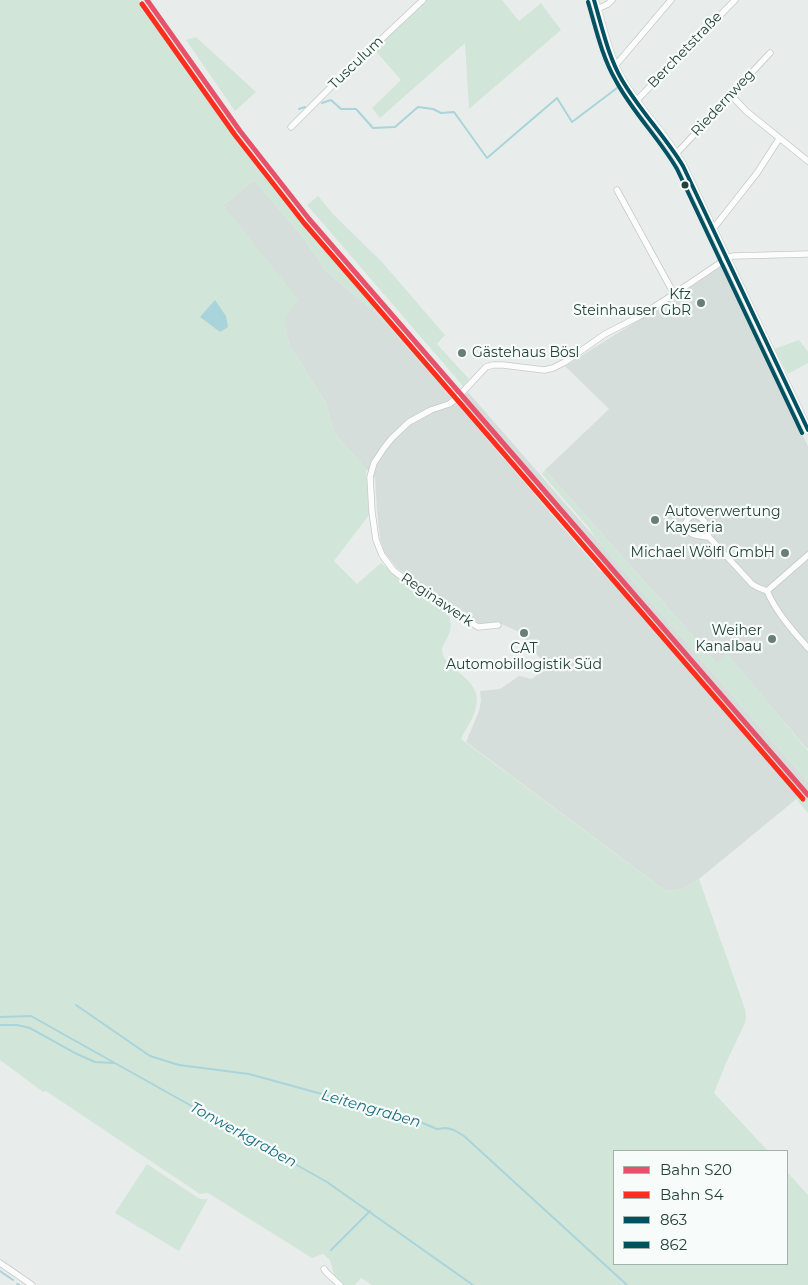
<!DOCTYPE html>
<html>
<head>
<meta charset="utf-8">
<style>
  body { margin:0 }
  #map { position:relative; width:808px; height:1285px; overflow:hidden; background:#e8edeb; font-family:Montserrat,sans-serif }
  canvas { display:block }
  .legend { position:absolute; left:613px; top:1150px; width:175px; height:115px; box-sizing:border-box; background:#f7fbf9; border:1px solid #a3b1ad; margin:0; padding:6px 9px; list-style:none; font-size:15px; color:#24423a }
  .legend li { display:flex; align-items:center; gap:10px; height:25px }
  .legend b { width:25px; border:1px solid #a3b1ad }
</style>
</head>
<body>
<div id="map">
<canvas width="808" height="1285"></canvas>
<ul class="legend">
<li><b style="height:6px;background:#e7526b"></b>Bahn S20</li>
<li><b style="height:6px;background:#ff2d1d"></b>Bahn S4</li>
<li><b style="height:6px;background:#005262"></b>863</li>
<li><b style="height:6px;background:#005262"></b>862</li>
</ul>
</div>
<script>
const context = document.querySelector('canvas').getContext('2d');
context.lineJoin = 'round';
function fill(path, color) { context.fillStyle = color; context.fill(path, 'evenodd'); }
function strokePath(path, color, width, dash) { context.strokeStyle = color; context.lineWidth = width; context.lineCap = dash ? 'butt' : 'round'; context.setLineDash(dash || []); context.stroke(path); }
function drawText(font, color, halo, rows, align = 'center') {
  context.font = font + ' Montserrat,sans-serif'; context.lineWidth = 4.5; context.setLineDash([]); context.textBaseline = 'middle'; context.strokeStyle = halo; context.fillStyle = color; for (const [text, x, y, turn = 0] of rows) {
    context.save(); context.translate(x, y); context.rotate((+turn || 0) * Math.PI / 180); context.textAlign = isNaN(turn) ? turn : align; if (halo) context.strokeText(text, 0, 0); context.fillText(text, 0, 0); context.restore();
  }
}
fill(new Path2D(`
  M254,180L302,236L326,271L376,313L457,404L601,572L604,570L596,561L597,556L461,400L468,392L808,782V802L620,586L609,575L608,576L696,679L698,678L800,796L699,879L683,889L666,891L466,742L479,711L481,701L480,691L500,689L519,676L532,679L547,667L519,632L497,622L481,624L445,604L397,568L385,553L380,539L377,510L375,478L366,469L334,433L326,403L289,344L284,320L223,205Z
  M722,266L808,446V748L807,749L727,654L717,663L545,470L609,409L565,366L674,298Z`), '#d6dedb');
fill(new Path2D(`
  M0,0H139C192,75 247,149 305,221C351,278 400,331 449,386L444,390L376,313L326,271L302,236L254,180L223,205L298,299L284,320L289,344L326,403L334,433L366,469L369,515L334,561L357,584L381,563L449,615C453,631 449,635 442,648C442,652 443,656 445,659C458,676 484,683 475,711C472,721 465,730 461,739L666,891L683,889L699,879L745,1009L746,1017L745,1023L726,1063L714,1093L768,1151H614V1264H787V1172L808,1195V1285H372L361,1278L355,1285H342L336,1280L330,1260L323,1254L312,1258L208,1193L200,1194L46,1091L43,1092L0,1060Z
  M426,0H502L519,21L541,3L561,30L469,109L465,43L380,118L372,108L401,80L374,49Z
  M196,37L256,92L235,111L186,40Z
  M318,196L333,214L382,262L445,335L437,344L469,379L463,386L307,205Z
  M799,340L808,352V363L788,374L774,349Z
  M545,470L716,662L727,653L808,751V782L597,540L589,528L542,474Z
  M609,575L620,586L808,802V813L796,799L800,795L698,678L696,680L608,576Z
  M147,1164L200,1199H208L179,1251L115,1213Z`), '#d1e6d8');
fill(new Path2D(`
  M215,300L226,316L228,327L220,332L200,317Z`), '#a9d4db');
strokePath(new Path2D(`
  M322,103L331,100L341,109H356L373,128L395,127L418,107L433,109L441,113L454,112L487,158L557,98L572,122L617,88
  M299,109L305,107
  M76,1005L150,1056L179,1065L249,1074L413,1119L437,1129L446,1128L454,1130L464,1136L627,1285
  M0,1017L31,1016L327,1182L473,1285
  M0,1025H17L30,1028L77,1054L95,1062L114,1063
  M331,1250L370,1211
  M0,1271L13,1280
  M17,1284L19,1285`), '#a9d4db', 2);
const street = new Path2D(`
  M597,9L608,4L612,0
  M615,66L671,0
  M731,95L746,111L808,161
  M636,101L735,0
  M291,127L342,76L423,0
  M676,154L770,53
  M617,190L674,294
  M713,229L757,173L779,139
  M693,515C706,516 706,527 709,537C701,536 685,536 686,524C686,519 689,517 693,515Z
  M709,537L752,584L757,587L767,591L808,555
  M767,591C776,612 793,631 808,648
  M498,625L478,627L416,588L393,570L382,555L376,540L372,512L370,477L374,463L384,448L392,438L409,422L431,410L449,404L456,399L486,367L493,365H503L544,370L553,368L565,362L605,334L640,316L671,296L729,257L734,256L808,254
  M0,1263L32,1285
  M324,1269L326,1272L340,1285`);
const secondary = new Path2D(`
  M594,0C603,27 608,56 622,80C640,111 666,135 683,166L808,430`);
strokePath(street, '#c5cac8', 7);
strokePath(secondary, '#c3cbc8', 9);
strokePath(street, '#fcfcfc', 5.5);
strokePath(secondary, '#fcfcfc', 8);
strokePath(new Path2D(`
  M594,0C602,27 608,56 622,80C640,111 665,136 683,166L808,430`), '#005262', 4);
strokePath(new Path2D(`
  M588,2C596,29 602,57 616,81C633,113 659,138 677,169L802,433`), '#005262', 4);
strokePath(new Path2D(`
  M147,0L240,131L309,219L808,795`), '#e7526b', 5);
strokePath(new Path2D(`
  M142,4L235,135L304,223L803,799`), '#ff2d1d', 5);
for (const [x, y, r, color] of [
  [685,185,4.5,"#24423a"],
  [701,303,5,"#697e78"],
  [462,353,5,"#697e78"],
  [655,520,5,"#697e78"],
  [785,553,5,"#697e78"],
  [524,633,5,"#697e78"],
  [772,639,5,"#697e78"]
]) { const dot = new Path2D(); dot.arc(x, y, r, 0, 2 * Math.PI); context.fillStyle = color; context.fill(dot); strokePath(dot, '#f7fbf9', 2); }
drawText('14px', '#24423a', '#f7fbf9', [
  ["Berchetstraße",685,50,-46],
  ["Tusculum",356,63,-44],
  ["Riedernweg",723,103,-47],
  ["Reginawerk",437,600,34]
]);
drawText('14px', '#24423a', '#f7fbf9', [
  ["Kfz",691,295],
  ["Steinhauser GbR",691,311],
  ["Gästehaus Bösl",472,353,"left"],
  ["Autoverwertung",665,512,"left"],
  ["Kayseria",665,528,"left"],
  ["Michael Wölfl GmbH",775,553],
  ["Weiher",762,631],
  ["Kanalbau",762,647],
  ["CAT",524,649,"center"],
  ["Automobillogistik Süd",524,665,"center"]
], 'right');
drawText('italic 15px', '#1c6f80', '#f7fbf9', [
  ["Leitengraben",371,1109,16],
  ["Tonwerkgraben",243,1135,29]
]);
</script>
</body>
</html>
